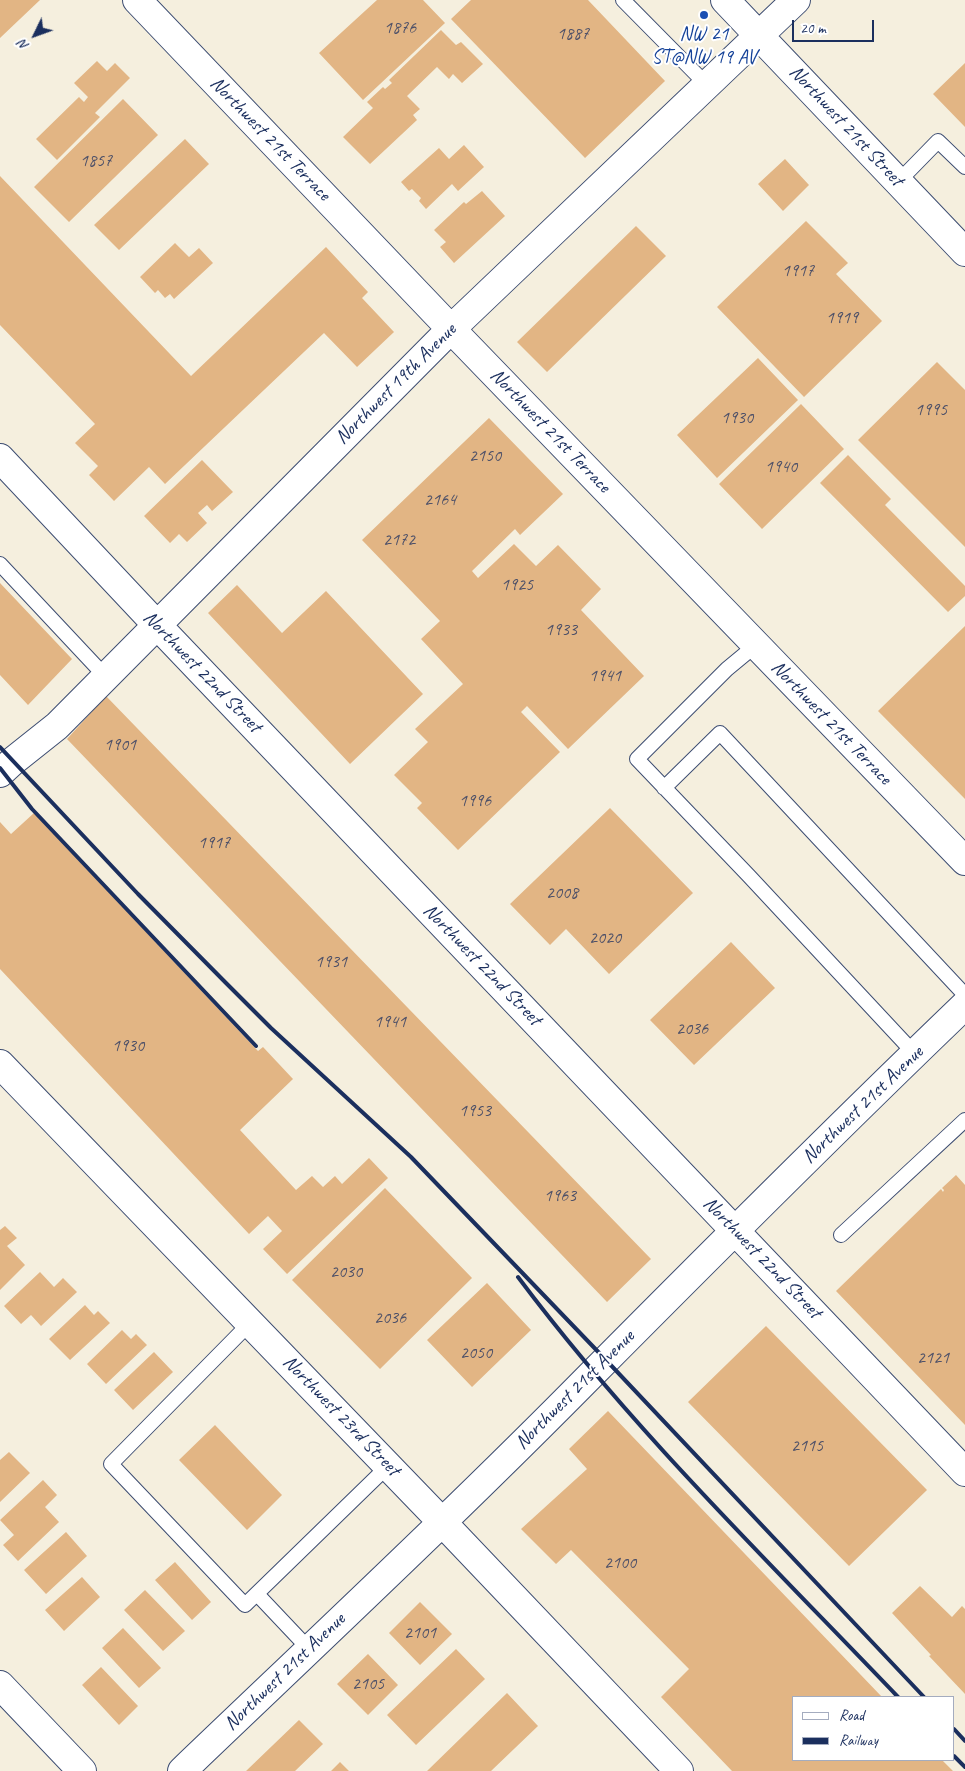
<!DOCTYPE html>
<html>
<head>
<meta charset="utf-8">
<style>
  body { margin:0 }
  #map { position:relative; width:965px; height:1771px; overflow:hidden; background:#f5efde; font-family:Caveat,sans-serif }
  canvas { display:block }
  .legend { position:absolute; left:792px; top:1696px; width:162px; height:65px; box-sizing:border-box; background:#fff; border:1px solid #a4acbf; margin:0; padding:6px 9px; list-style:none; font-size:15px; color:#1b2f5e }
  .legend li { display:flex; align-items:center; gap:10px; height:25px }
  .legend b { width:25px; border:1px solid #a4acbf }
  .north { position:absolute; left:10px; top:10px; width:50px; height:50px; -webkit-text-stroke:4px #fff; paint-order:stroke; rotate:228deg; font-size:14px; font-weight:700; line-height:20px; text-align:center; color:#1b2f5e }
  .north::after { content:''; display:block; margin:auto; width:18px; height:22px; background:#1b2f5e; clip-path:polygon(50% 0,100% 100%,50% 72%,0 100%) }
  .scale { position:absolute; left:792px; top:20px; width:82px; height:22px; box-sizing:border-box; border:2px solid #1b2f5e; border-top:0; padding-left:6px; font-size:15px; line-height:18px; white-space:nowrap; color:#1b2f5e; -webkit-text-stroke:4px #fff; paint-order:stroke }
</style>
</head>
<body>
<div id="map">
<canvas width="965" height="1771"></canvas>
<ul class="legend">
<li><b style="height:6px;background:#fff"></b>Road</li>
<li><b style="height:6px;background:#1b2f5e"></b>Railway</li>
</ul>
<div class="north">N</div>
<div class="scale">20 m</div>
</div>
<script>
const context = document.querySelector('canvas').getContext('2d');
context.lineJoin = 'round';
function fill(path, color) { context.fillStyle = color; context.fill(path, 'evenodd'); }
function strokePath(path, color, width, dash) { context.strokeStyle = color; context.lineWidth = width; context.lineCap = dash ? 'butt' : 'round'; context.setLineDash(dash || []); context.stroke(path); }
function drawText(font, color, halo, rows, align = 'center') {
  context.font = font + ' Caveat,sans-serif'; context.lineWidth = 4; context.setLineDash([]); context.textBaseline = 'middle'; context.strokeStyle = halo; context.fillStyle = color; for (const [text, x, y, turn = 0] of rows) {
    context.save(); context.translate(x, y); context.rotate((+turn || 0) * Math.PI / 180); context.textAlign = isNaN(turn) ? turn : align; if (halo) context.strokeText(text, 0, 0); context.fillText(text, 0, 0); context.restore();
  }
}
fill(new Path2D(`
  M0,0H40L0,38Z
  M377,0H423L445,23L363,100L319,53Z
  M471,0H588L665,81L585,158L451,19Z
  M441,30L456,45L461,42L483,64L462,83L453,74L449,79L437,67L407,96L420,109L413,115L417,120L370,164L343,137L373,108L367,102L383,87L385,89L392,83L389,80Z
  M97,61L107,71L115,63L130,78L95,113L100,117L57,160L36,139L79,97L84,102L88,97L74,83Z
  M965,63V127L933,94Z
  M123,99L158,135L69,222L34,187Z
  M185,139L209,164L119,250L94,225Z
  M464,145L484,167L458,191L452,184L426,209L419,201L421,198L412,189L409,191L401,182L439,148L449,159Z
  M785,159L809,185L783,211L758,184Z
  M0,176L191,376L326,247L368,292L362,298L394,332L357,367L324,333L165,484L149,467L114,501L89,475L98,466L75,443L95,424L0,325Z
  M482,191L505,216L454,263L440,247L446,242L434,230L464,202L466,204Z
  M806,221L848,263L836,274L882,321L804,397L717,307Z
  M636,226L666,256L547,372L517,342Z
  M175,243L189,257L199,248L213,263L174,299L170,294L165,298L158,290L155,293L140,277Z
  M758,358L798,400L717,478L677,435Z
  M937,362L965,390V547L858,440Z
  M801,404L844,449L762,529L719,484Z
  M489,418L563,494L520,535L515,529L472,571L478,578L514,544L536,566L558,545L601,589L581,610L644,676L568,749L527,706L521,712L560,752L458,850L417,808L422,803L394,775L428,742L415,729L463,684L421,639L440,621L362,540Z
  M848,455L891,499L885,505L965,586V596L948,612L820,483Z
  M202,460L233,492L212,511L207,505L198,513L207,523L187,542L179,534L170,543L144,516Z
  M0,583L72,659L28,705L0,675Z
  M237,585L282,633L326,591L423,694L350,764L208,613Z
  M965,626V799L878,711Z
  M106,696L651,1259L607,1302L67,739Z
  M610,808L693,893L609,974L566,929L550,945L510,904Z
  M34,813L258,1051L263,1047L293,1079L240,1130L296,1190L312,1176L323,1187L335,1176L342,1184L369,1158L388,1178L287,1274L263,1249L282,1231L268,1216L249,1234L0,969V822L11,834Z
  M731,942L775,988L694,1065L650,1020Z
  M956,1175L965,1185V1425L836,1291L941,1189L943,1192L944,1190L942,1188Z
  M385,1188L472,1278L380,1369L292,1280Z
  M5,1226L17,1238L7,1246L25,1265L0,1290V1230Z
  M40,1272L54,1287L63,1278L77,1292L41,1326L31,1315L21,1324L4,1306Z
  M487,1283L531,1330L472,1387L427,1340Z
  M85,1305L94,1315L98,1311L110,1323L70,1360L49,1339Z
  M766,1326L927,1490L849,1566L688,1402Z
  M122,1330L131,1339L136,1334L147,1345L106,1384L87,1364Z
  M154,1352L173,1372L133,1410L114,1390Z
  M608,1411L882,1697H794V1760H942L953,1771H732L661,1697L689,1669L571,1550L556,1564L521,1529L587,1469L569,1449Z
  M215,1425L282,1495L247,1530L179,1460Z
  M9,1452L30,1473L0,1502V1460Z
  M43,1480L57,1495L45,1507L59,1522L18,1561L3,1545L14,1535L0,1520Z
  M66,1532L87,1556L46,1594L24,1570Z
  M175,1562L211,1602L192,1620L155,1580Z
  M82,1577L100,1597L64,1631L45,1610Z
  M920,1586L952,1617L962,1606L965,1609V1694L929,1656L931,1655L892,1613Z
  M145,1590L185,1631L163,1651L124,1610Z
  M420,1602L452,1634L420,1665L389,1633Z
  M123,1628L161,1668L139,1688L102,1648Z
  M456,1649L485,1679L416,1745L387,1715Z
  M368,1654L398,1685L368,1715L337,1684Z
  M101,1667L138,1706L119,1725L82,1685Z
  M507,1693L538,1726L491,1771H427Z
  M299,1720L323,1744L295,1771H246Z
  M340,1762L349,1771H331Z`), '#e2b584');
const service = new Path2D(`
  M623,0L707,85
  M898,182L938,141L965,167
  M0,564L105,676
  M756,645L727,669L637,759L749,876L915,1054
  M664,788L720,733L965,995
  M841,1235L965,1120
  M250,1323L111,1464L245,1605L388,1466
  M257,1594L309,1649`);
const minor = new Path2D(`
  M137,0L451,329L965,861
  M725,0L965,252
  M0,458L156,624L965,1472
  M0,773L13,761L57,726L451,329L796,0
  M0,1064L442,1522L679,1771
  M0,1685L82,1771
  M182,1771C320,1639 459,1509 593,1373C716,1249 839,1126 965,1005`);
strokePath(service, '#3c4c71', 16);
strokePath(minor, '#3c4c71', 30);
strokePath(service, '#fff', 14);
strokePath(minor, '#fff', 28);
strokePath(new Path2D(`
  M0,747L138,894L226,983L271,1028L411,1157L606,1360L924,1697
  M0,768L32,809L256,1046
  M518,1277C631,1428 768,1561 898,1697
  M954,1729L965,1741
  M954,1756L965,1767`), '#1b2f5e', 4);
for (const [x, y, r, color] of [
  [704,15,5,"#1a4fb4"]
]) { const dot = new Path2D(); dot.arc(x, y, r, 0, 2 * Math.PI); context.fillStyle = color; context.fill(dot); strokePath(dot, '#fff', 2); }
drawText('18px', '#4d5068', null, [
  ["1876",400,28],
  ["1887",573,34],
  ["1857",96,161],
  ["1917",798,271],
  ["1919",842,318],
  ["1995",931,410],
  ["1930",737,418],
  ["2150",485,456],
  ["1940",781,467],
  ["2164",440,500],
  ["2172",399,540],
  ["1925",517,585],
  ["1933",561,630],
  ["1941",605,676],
  ["1901",120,745],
  ["1996",475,801],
  ["1917",214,843],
  ["2008",562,893],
  ["2020",605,938],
  ["1931",331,962],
  ["1941",390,1022],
  ["2036",692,1029],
  ["1930",128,1046],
  ["1953",475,1111],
  ["1963",560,1196],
  ["2030",346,1272],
  ["2036",390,1318],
  ["2050",476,1353],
  ["2121",933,1358],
  ["2115",807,1446],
  ["2100",620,1563],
  ["2101",420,1633],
  ["2105",368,1684]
]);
drawText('20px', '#164399', '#fff', [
  ["NW 21",704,35],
  ["ST@NW 19 AV",704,58]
]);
drawText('20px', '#1b2f5e', '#fff', [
  ["Northwest 21st Street",846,126,47],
  ["Northwest 21st Terrace",270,139,46],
  ["Northwest 19th Avenue",396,384,-45],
  ["Northwest 21st Terrace",550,431,46],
  ["Northwest 22nd Street",202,672,46],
  ["Northwest 21st Terrace",831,723,46],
  ["Northwest 22nd Street",482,965,46],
  ["Northwest 21st Avenue",863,1105,-44],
  ["Northwest 22nd Street",762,1258,46],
  ["Northwest 21st Avenue",575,1390,-45],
  ["Northwest 23rd Street",341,1416,46],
  ["Northwest 21st Avenue",285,1672,-44]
]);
</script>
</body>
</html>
